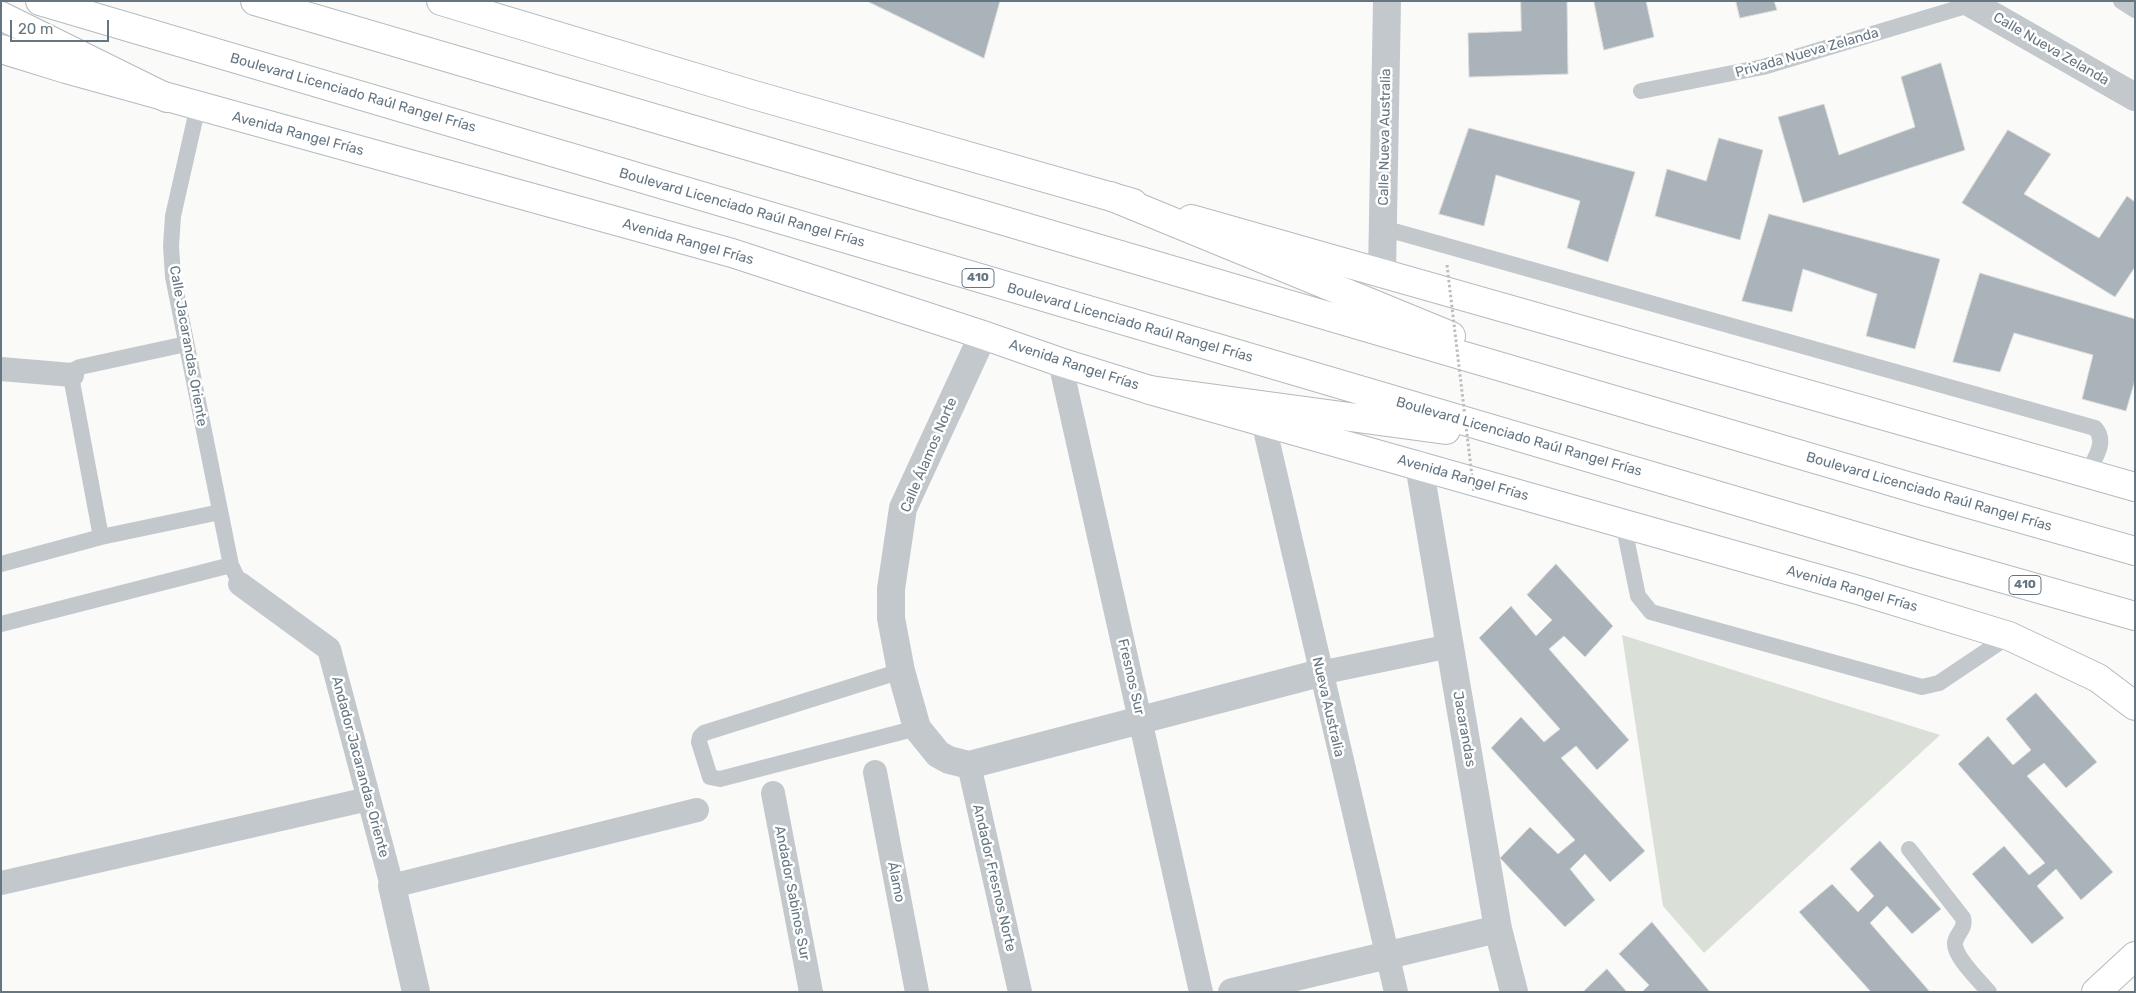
<!DOCTYPE html>
<html>
<head>
<meta charset="utf-8">
<style>
  body { margin:0 }
  #map { position:relative; width:2136px; height:993px; overflow:hidden; background:#fafaf8; font-family:Rubik,sans-serif }
  canvas { display:block }
  .frame { position:absolute; inset:0; border:2px solid #657683; pointer-events:none }
  .scale { position:absolute; left:10px; top:20px; width:99px; height:22px; box-sizing:border-box; border:2px solid #657683; border-top:0; padding-left:6px; font-size:15px; line-height:18px; white-space:nowrap; color:#657683; -webkit-text-stroke:4px #fff; paint-order:stroke }
</style>
</head>
<body>
<div id="map">
<canvas width="2136" height="993"></canvas>
<div class="frame"></div>
<div class="scale">20 m</div>
</div>
<script>
const context = document.querySelector('canvas').getContext('2d');
context.lineJoin = 'round';
function fill(path, color) { context.fillStyle = color; context.fill(path, 'evenodd'); }
function strokePath(path, color, width, dash) { context.strokeStyle = color; context.lineWidth = width; context.lineCap = dash ? 'butt' : 'round'; context.setLineDash(dash || []); context.stroke(path); }
function drawText(font, color, halo, rows, align = 'center') {
  context.font = font + ' Rubik,sans-serif'; context.lineWidth = 5; context.setLineDash([]); context.textBaseline = 'middle'; context.strokeStyle = halo; context.fillStyle = color; for (const [text, x, y, turn = 0] of rows) {
    context.save(); context.translate(x, y); context.rotate((+turn || 0) * Math.PI / 180); context.textAlign = isNaN(turn) ? turn : align; if (halo) context.strokeText(text, 0, 0); context.fillText(text, 0, 0); context.restore();
  }
}
fill(new Path2D(`
  M1622,635L1940,735L1704,953L1663,906Z`), '#dadfd7');
const building = new Path2D(`
  M867,1H1000L984,58Z
  M1521,1H1567L1568,74L1469,77L1468,33L1521,31Z
  M1594,1H1646L1654,37L1604,50Z
  M1736,1H1774L1777,10L1740,18Z
  M1941,63L1965,150L1803,203L1778,117L1824,104L1839,155L1915,127L1901,77Z
  M1469,128L1635,172L1608,262L1567,248L1580,201L1496,175L1484,226L1439,214Z
  M2008,130L2051,154L2024,194L2099,238L2127,196L2135,202V267L2115,297L1962,203Z
  M1719,138L1763,150L1740,240L1655,216L1667,169L1706,181Z
  M1769,214L1940,259L1915,349L1866,336L1877,294L1803,269L1792,312L1742,301Z
  M1980,273L2135,319V380L2126,411L2082,399L2093,355L2014,333L2000,372L1953,362Z
  M1556,564L1613,626L1585,657L1564,636L1549,649L1629,740L1597,770L1576,746L1561,758L1645,851L1610,882L1585,854L1570,869L1595,900L1565,927L1500,858L1530,827L1558,854L1575,840L1491,748L1521,717L1544,742L1560,729L1479,638L1511,606L1536,636L1552,620L1527,595Z
  M2036,693L2097,762L2066,788L2044,763L2027,776L2113,872L2081,900L2056,869L2037,886L2064,918L2032,944L1972,874L2004,846L2029,875L2045,863L1958,764L1988,736L2013,765L2031,750L2006,719Z
  M1880,841L1941,909L1912,934L1887,906L1870,923L1930,992H1871L1799,912L1832,884L1858,912L1874,896L1850,869Z
  M1652,922L1710,992H1642L1649,985L1619,954Z
  M1607,969L1627,992H1583Z`);
fill(building, '#aab3b9');
strokePath(building, '#dcdcda', 1);
const secondary = new Path2D(`
  M441,1L754,95L1133,203
  M1,49L66,69L732,253L983,335L1060,362L1150,390L1858,590L2009,636L2098,678L2135,706
  M1191,219L2135,487`);
const primary = new Path2D(`
  M40,1L1916,554L2135,616
  M255,1L1924,491L2135,551
  M1,16L167,98
  M1110,196L1451,336
  M1150,390L1446,430
  M2096,992L2135,956`);
strokePath(secondary, '#b3babf', 30);
strokePath(primary, '#b5babe', 30);
strokePath(new Path2D(`
  M2121,1L2135,10
  M1641,91L1763,67L1972,4
  M198,106L173,216L171,246L173,277L231,565L240,584
  M1383,228L2095,428C2108,442 2094,459 2087,474
  M1623,523L1638,596L1651,612L1922,687L1939,683L2009,636
  M101,537L220,512
  M1,564L101,537L72,382L74,370L80,367L186,344
  M1,624L231,565
  M901,671L704,733L700,737L699,742L710,777L720,779L917,728
  M1909,849L1963,918C1966,930 1956,933 1955,943C1954,957 1980,981 1989,992`), '#c3c8cc', 16);
strokePath(new Path2D(`
  M1060,362L1201,992
  M1,369L72,375
  M1263,421L1396,992
  M240,584L329,649L392,886L697,810
  M1320,673L1450,646
  M969,765L1020,992
  M875,772L917,992
  M773,793L811,992
  M1,883L368,799`), '#c3c8cc', 24);
strokePath(new Path2D(`
  M1967,1L2135,97
  M1382,273L1387,1
  M983,335L903,508L891,589V618L901,671L917,728L938,754L949,760L969,765L1320,673
  M1419,465L1498,929L1514,992
  M392,886L416,992
  M1232,992L1498,929`), '#c3c8cc', 28);
strokePath(secondary, '#fff', 28);
strokePath(primary, '#fff', 28);
strokePath(new Path2D(`
  M1447,265L1474,493`), '#bbbfc2', 3, [2.5, 2.5]);
for (const [x, y, w] of [
  [978,278,32],
  [2025,585,32]
]) { const box = new Path2D(); box.roundRect(x - w / 2, y - 9.5, w, 19, 4); context.fillStyle = '#fff'; context.fill(box); strokePath(box, '#657683', 1); }
drawText('bold 12px', '#657683', null, [
  ["410",978,278],
  ["410",2025,585]
]);
drawText('14px', '#657683', '#fff', [
  ["Calle Nueva Zelanda",2051,49,30],
  ["Privada Nueva Zelanda",1807,53,-16],
  ["Boulevard Licenciado Raúl Rangel Frías",353,93,16],
  ["Avenida Rangel Frías",298,134,15],
  ["Calle Nueva Australia",1385,137,-89],
  ["Boulevard Licenciado Raúl Rangel Frías",742,208,16],
  ["Avenida Rangel Frías",688,242,16],
  ["Boulevard Licenciado Raúl Rangel Frías",1130,323,16],
  ["Calle Jacarandas Oriente",188,346,80],
  ["Avenida Rangel Frías",1074,365,18],
  ["Boulevard Licenciado Raúl Rangel Frías",1519,437,16],
  ["Calle Álamos Norte",929,455,-67],
  ["Avenida Rangel Frías",1463,478,16],
  ["Boulevard Licenciado Raúl Rangel Frías",1929,492,16],
  ["Avenida Rangel Frías",1852,589,16],
  ["Fresnos Sur",1131,677,77],
  ["Nueva Australia",1328,707,77],
  ["Jacarandas",1464,729,80],
  ["Andador Jacarandas Oriente",360,767,75],
  ["Andador Fresnos Norte",994,878,77],
  ["Álamo",896,882,79],
  ["Andador Sabinos Sur",792,893,79]
]);
</script>
</body>
</html>
